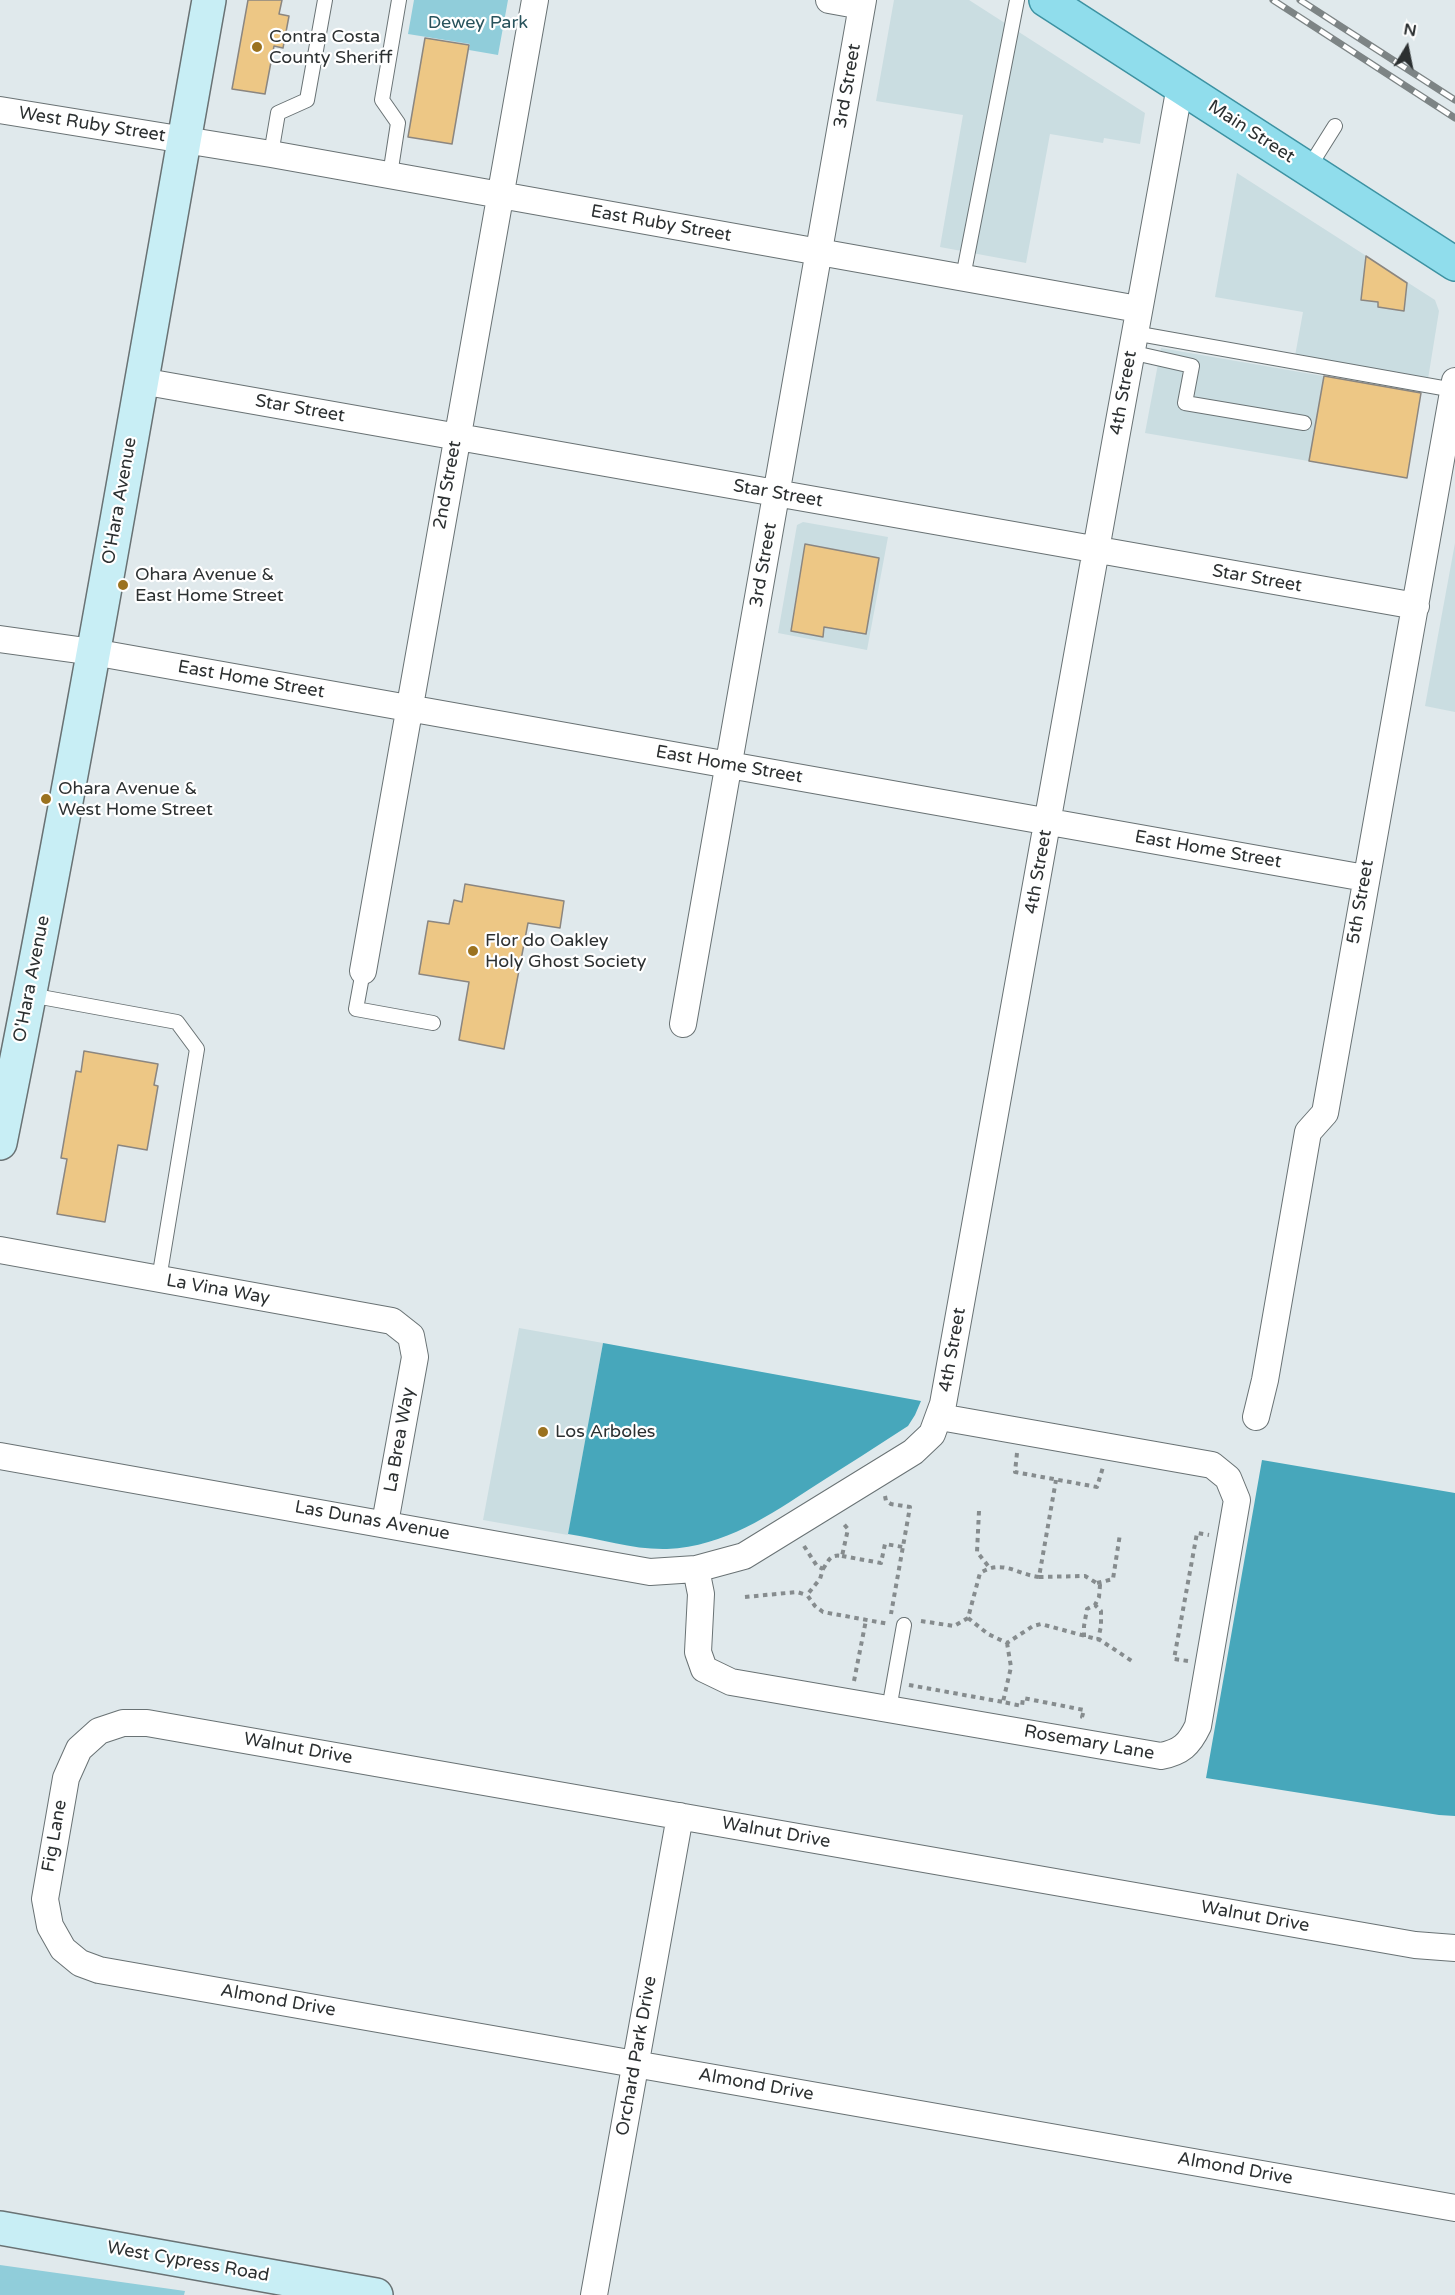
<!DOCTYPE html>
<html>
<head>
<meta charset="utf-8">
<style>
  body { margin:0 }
  #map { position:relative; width:1455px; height:2295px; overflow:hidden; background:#e0e9ec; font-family:"Varela Round",sans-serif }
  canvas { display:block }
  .north { position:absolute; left:1377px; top:18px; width:60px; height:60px; -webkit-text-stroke:4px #fff; paint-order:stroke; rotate:10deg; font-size:16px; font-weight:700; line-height:24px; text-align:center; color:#2c3031 }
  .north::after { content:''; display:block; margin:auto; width:21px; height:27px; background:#2c3031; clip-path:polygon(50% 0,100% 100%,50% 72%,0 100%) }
</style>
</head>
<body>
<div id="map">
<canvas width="1455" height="2295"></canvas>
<div class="north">N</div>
</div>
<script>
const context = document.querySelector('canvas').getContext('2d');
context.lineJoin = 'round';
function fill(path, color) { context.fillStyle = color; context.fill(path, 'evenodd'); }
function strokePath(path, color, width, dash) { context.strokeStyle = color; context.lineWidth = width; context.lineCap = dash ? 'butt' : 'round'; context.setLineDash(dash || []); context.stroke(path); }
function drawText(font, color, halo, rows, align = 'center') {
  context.font = font + ' "Varela Round",sans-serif'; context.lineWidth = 4.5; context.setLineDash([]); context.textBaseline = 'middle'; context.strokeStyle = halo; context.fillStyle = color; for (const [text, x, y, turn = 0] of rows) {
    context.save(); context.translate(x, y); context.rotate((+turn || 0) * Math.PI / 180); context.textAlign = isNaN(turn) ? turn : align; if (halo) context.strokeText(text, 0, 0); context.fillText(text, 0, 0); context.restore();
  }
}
fill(new Path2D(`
  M894,0H969L1145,113L1140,144L1104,138L1103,143L1050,134L1026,263L940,247L963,115L876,101Z
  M1237,173L1435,300L1439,311L1428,379L1295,356L1303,312L1215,297Z
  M1161,348L1421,393L1407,478L1145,433Z
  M803,522L888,537L867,650L778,633L797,525Z
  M1455,543V712L1425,706Z
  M519,1328L603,1343L568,1535L483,1520Z`), '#cadde1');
fill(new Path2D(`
  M414,0H508L498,55L469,50L470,44L408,34Z
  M0,2265L185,2291L184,2295H0Z`), '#90cdda');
fill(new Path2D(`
  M603,1343L921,1401L915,1415L908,1426C877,1446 846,1466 816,1485C768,1516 726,1546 667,1549C635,1550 600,1539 568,1534Z
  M1262,1460L1455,1493V1816L1439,1815L1206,1778Z`), '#47a7bb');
const building = new Path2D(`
  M248,0H282L279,14L289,16L283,48L274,46L265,94L232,89Z
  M425,38L469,45L452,144L408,137Z
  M1366,256L1407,283L1404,311L1378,307V302L1361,300Z
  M1324,376L1421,393L1407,478L1309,461Z
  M805,544L879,558L866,634L824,627L823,637L791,631Z
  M465,884L564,901L560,928L528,923L504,1049L459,1040L469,982L419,974L428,921L449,924L454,900L462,902Z
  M84,1051L158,1064L154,1085L158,1086L147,1150L118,1145L105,1222L57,1214L67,1159L61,1158L76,1071L81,1072Z`);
fill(building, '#edc785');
strokePath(building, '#8b8680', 1.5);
const lane = new Path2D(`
  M271,154L278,113L307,100L325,0
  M1308,169L1335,126
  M390,175L398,123L382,100L399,0
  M963,277L1017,0
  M1134,333L1454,390
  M1130,352L1192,366L1185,403L1304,423
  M363,971L356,1009L433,1023
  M30,995L177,1022L197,1049L159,1279
  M889,1709L904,1625`);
const street = new Path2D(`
  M829,0L862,6
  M0,110L271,154L1138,309
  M141,381L1416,606
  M0,639L93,652L1365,878
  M363,971L535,0
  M683,1024L863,0
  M0,1250L392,1321L411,1336L415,1357L385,1523
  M1256,1417L1265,1380L1308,1132L1325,1113L1455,381
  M0,1456L650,1572L696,1569L744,1556L913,1452L932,1434L943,1404C1023,965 1099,525 1180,86
  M696,1569L701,1594L698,1652L704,1669L731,1682L1161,1756C1181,1752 1189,1745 1198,1726L1237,1500L1228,1478L1212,1465L940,1417
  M1455,1948L1415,1945L147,1723H123L99,1731L79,1749L66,1778L45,1899L50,1926L63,1949L80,1963L99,1970L1455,2208
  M594,2295L680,1816`);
const secondary = new Path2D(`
  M0,1143C77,763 141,381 209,0
  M0,2228L376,2295`);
const primary = new Path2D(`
  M1046,0L1455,264`);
strokePath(lane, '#697274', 16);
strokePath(street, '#697274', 28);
strokePath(secondary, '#697274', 36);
strokePath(primary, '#3d92a2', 36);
strokePath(new Path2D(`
  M1017,1453L1015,1472L1097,1487L1103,1467
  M885,1496L886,1501L891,1504L910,1507L891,1614
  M979,1511L977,1552L989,1567
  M804,1546L817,1566L823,1569L820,1579L807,1595L815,1606L823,1612L889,1624
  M842,1556L881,1563L885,1544L903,1547
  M823,1569C829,1560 830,1554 842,1556L848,1529L842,1522
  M1039,1577L1085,1576L1100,1585L1099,1597L1095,1605
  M1097,1583L1113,1579L1120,1534
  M745,1597L797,1592L807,1595
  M968,1618L988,1634L1007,1643L1033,1626L1041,1624L1100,1640L1135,1663
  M921,1621L954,1626L968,1618L980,1573C1003,1559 1016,1574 1039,1577L1056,1480
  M1084,1637V1626L1087,1609L1095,1605L1101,1611V1626L1098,1640
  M1007,1643L1011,1667L1003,1702L1022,1706L1023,1698L1084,1710L1082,1717L1084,1718
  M1188,1661L1174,1659L1197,1533L1209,1535
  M854,1681L866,1620
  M909,1685L1003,1702`), '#868c8e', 4, [4.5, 4.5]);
strokePath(lane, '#fff', 14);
strokePath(street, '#fff', 26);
strokePath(secondary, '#c8eef5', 33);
strokePath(primary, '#90ddec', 33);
const rail = new Path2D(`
  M1273,0L1455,118
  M1300,0L1455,100`);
strokePath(rail, '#7d8485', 7);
strokePath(rail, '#fff', 4.5, [14]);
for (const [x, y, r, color] of [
  [257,47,6,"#9b721f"],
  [123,585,6,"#9b721f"],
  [46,799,6,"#9b721f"],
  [473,951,6,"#9b721f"],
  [543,1432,6,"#9b721f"]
]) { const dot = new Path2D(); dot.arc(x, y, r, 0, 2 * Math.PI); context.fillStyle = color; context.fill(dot); strokePath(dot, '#fff', 2); }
drawText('18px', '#28535c', '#fff', [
  ["Dewey Park",478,23]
]);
drawText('18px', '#2c3031', '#fff', [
  ["Contra Costa",269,37],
  ["County Sheriff",269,58],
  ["Ohara Avenue &",135,575],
  ["East Home Street",135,596],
  ["Ohara Avenue &",58,789],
  ["West Home Street",58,810],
  ["Flor do Oakley",485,941],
  ["Holy Ghost Society",485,962],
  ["Los Arboles",555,1432]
], 'left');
drawText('18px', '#2c3031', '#fff', [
  ["3rd Street",848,86,-80],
  ["West Ruby Street",92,125,9],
  ["Main Street",1251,132,33],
  ["East Ruby Street",661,224,10],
  ["4th Street",1124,393,-80],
  ["Star Street",300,409,10],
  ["2nd Street",448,485,-80],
  ["Star Street",778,494,10],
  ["O'Hara Avenue",120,501,-80],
  ["3rd Street",764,565,-80],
  ["Star Street",1257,579,10],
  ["East Home Street",251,680,10],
  ["East Home Street",729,765,10],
  ["East Home Street",1208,850,10],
  ["4th Street",1039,872,-80],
  ["5th Street",1361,902,-80],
  ["O'Hara Avenue",32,979,-79],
  ["La Vina Way",218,1290,10],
  ["4th Street",953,1350,-80],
  ["La Brea Way",400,1440,-80],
  ["Las Dunas Avenue",372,1521,10],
  ["Rosemary Lane",1089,1743,10],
  ["Walnut Drive",298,1749,10],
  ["Walnut Drive",776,1833,10],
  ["Fig Lane",55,1836,-80],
  ["Walnut Drive",1255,1917,10],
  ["Almond Drive",278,2001,10],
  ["Orchard Park Drive",637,2056,-80],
  ["Almond Drive",756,2085,10],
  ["Almond Drive",1235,2169,10],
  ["West Cypress Road",188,2262,10]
]);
</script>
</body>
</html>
